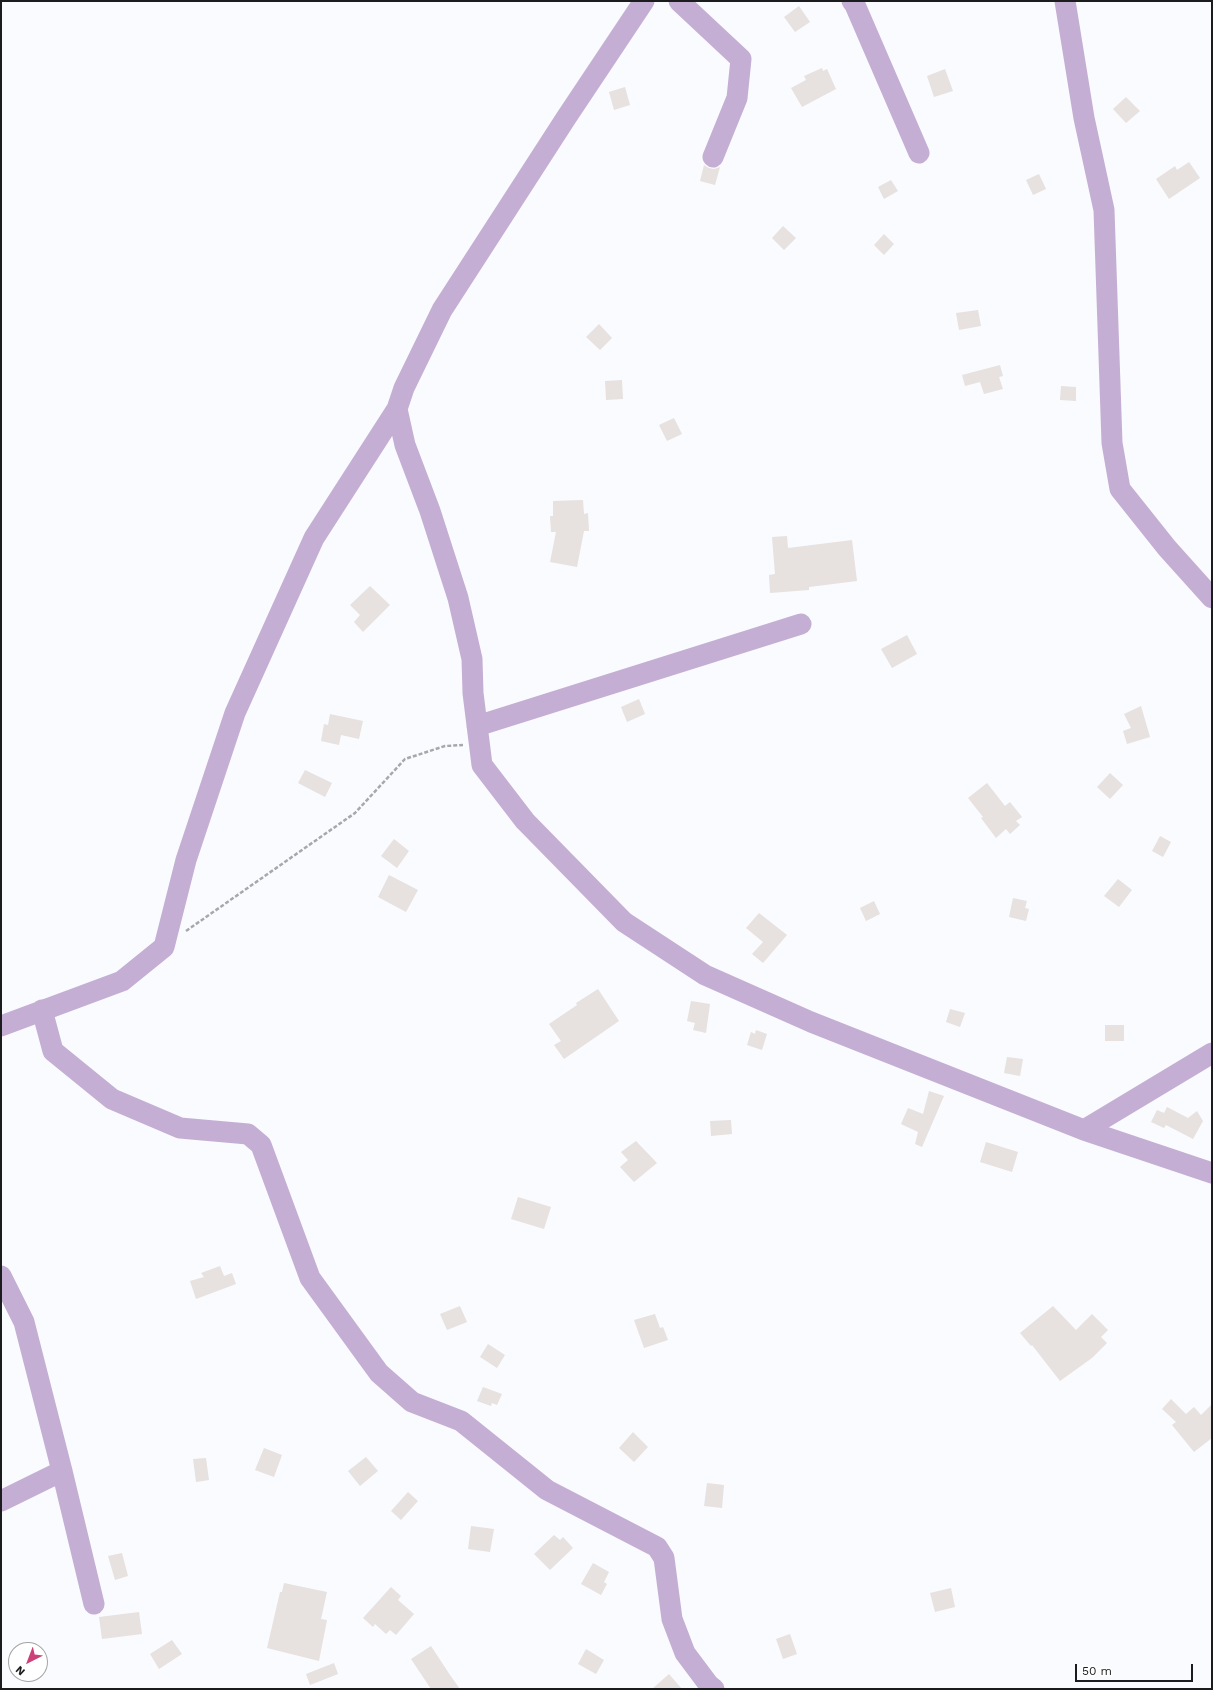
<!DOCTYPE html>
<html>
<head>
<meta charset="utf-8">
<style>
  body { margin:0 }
  #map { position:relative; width:1213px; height:1690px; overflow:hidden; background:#f9fbfe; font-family:"Work Sans",sans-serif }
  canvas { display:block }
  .frame { position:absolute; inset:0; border:2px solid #1b1c1e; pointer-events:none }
  .north { position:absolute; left:8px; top:1642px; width:40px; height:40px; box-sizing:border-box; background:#fff; border:1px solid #a4a4a5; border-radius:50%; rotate:222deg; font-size:11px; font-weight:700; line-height:16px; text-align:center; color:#1b1c1e }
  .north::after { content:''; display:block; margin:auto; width:14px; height:18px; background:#cb4178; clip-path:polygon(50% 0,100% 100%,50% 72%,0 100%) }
  .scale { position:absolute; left:1075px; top:1664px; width:118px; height:18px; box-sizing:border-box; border:2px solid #1b1c1e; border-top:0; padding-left:5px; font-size:12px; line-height:14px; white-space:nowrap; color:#1b1c1e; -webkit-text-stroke:3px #fff; paint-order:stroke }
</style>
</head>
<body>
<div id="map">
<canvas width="1213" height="1690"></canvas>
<div class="frame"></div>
<div class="north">N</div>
<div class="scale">50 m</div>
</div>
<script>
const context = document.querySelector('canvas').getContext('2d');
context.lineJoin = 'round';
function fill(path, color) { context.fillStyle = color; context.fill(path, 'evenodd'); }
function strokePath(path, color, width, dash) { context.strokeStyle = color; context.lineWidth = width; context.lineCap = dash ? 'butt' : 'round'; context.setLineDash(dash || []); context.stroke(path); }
fill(new Path2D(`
  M799,6L810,22L795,32L784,17Z
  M822,68L823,71L827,69L836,89L802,107L791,88L806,80L804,76Z
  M945,69L953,91L934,97L927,76Z
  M625,87L630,105L614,110L609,92Z
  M1126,97L1140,111L1126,123L1113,109Z
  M1189,162L1200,178L1169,199L1156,179L1175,166L1177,170Z
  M704,165L709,168L714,169L720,167L715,185L700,181Z
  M1039,174L1046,189L1033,195L1026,180Z
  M891,180L898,191L884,199L878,187Z
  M783,226L796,238L784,250L772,238Z
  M884,234L894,244L884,255L874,245Z
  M978,310L981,326L959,330L956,313Z
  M599,324L612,338L600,350L586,337Z
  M1000,365L1003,376L999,377L1003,389L984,394L980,382L965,386L962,375Z
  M622,380L623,399L606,400L605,381Z
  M1061,386L1076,387V401L1060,400Z
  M674,418L682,434L667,441L659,425Z
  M583,500L584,514L588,513L589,531H584L577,567L550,562L556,532H551L550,516H553V501Z
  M787,536L788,548L852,540L857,581L809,587V590L770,593L769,575L775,574L772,537Z
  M370,586L390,605L363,632L354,622L360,615L350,605Z
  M907,635L917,654L892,668L881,649Z
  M639,699L645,714L627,722L621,707Z
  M1141,706L1150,737L1127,744L1123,731L1131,728L1124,714Z
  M330,714L363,721L359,739L341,735L339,745L321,741L324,724L328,725Z
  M305,770L332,783L325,797L298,783Z
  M1110,773L1123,785L1110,799L1097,787Z
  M987,783L1005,806L1010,802L1022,817L1016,821L1020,825L1010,834L1006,829L996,838L981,818L983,817L968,798Z
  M1160,836L1171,842L1163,857L1152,851Z
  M394,839L409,851L397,868L381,856Z
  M389,875L418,890L406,912L378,897Z
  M1118,879L1132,890L1119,907L1104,896Z
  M1013,898L1027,901L1025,908L1029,909L1026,921L1009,917Z
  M874,901L880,914L866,921L860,908Z
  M759,913L787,935L763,963L752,954L763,942L746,928Z
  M598,989L619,1021L564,1059L554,1045L561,1041L549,1024L577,1005L576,1003Z
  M691,1001L710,1004L706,1033L693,1030L695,1023L687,1021Z
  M950,1009L965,1013L960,1027L946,1022Z
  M1105,1025H1124V1041H1105Z
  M756,1030L767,1034L762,1050L747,1045L751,1032L755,1034Z
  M1007,1057L1023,1059L1020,1076L1004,1073Z
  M929,1091L944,1096L922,1147L915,1144L918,1132L901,1124L908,1108L923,1114Z
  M1167,1107L1188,1118L1197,1111L1203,1121L1193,1139L1166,1125L1164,1128L1151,1122L1157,1110L1164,1113Z
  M731,1120L732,1134L711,1136L710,1121Z
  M636,1141L657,1163L634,1182L620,1167L628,1160L621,1152Z
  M986,1142L1018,1152L1012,1172L980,1162Z
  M518,1197L551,1207L544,1229L511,1219Z
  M220,1266L224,1276L232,1273L236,1284L196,1299L190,1281L204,1277L201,1273Z
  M460,1306L467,1322L447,1330L440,1314Z
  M1053,1306L1076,1330L1092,1314L1108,1330L1101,1337L1107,1343L1092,1358L1060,1381L1032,1345L1031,1346L1020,1333Z
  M655,1314L660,1328L663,1327L668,1340L644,1348L634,1320Z
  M488,1344L505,1355L497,1368L480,1357Z
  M483,1387L502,1394L497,1405L492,1403L491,1406L477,1401Z
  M1171,1399L1186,1414L1194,1407L1201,1415L1212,1404V1438L1194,1452L1172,1425L1176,1422L1162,1409Z
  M633,1432L648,1447L634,1462L619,1448Z
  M264,1448L282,1455L274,1477L255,1470Z
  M366,1457L378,1471L360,1486L348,1471Z
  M206,1458L209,1480L196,1482L193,1459Z
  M707,1483L724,1485L722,1508L704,1506Z
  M408,1492L418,1501L401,1520L391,1511Z
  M471,1526L494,1529L490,1552L468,1549Z
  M554,1535L560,1540L563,1537L573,1548L550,1570L534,1554Z
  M122,1553L128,1576L115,1580L108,1556Z
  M593,1563L609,1572L604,1582L607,1584L601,1595L581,1584Z
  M284,1583L327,1592L321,1619L327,1620L319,1661L267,1648L280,1592H282Z
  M391,1587L401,1596L398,1600L414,1614L396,1635L390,1630L386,1634L375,1624L373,1627L363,1618Z
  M951,1588L955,1607L935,1612L930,1593Z
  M139,1612L142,1634L102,1639L99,1617Z
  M790,1634L797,1654L783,1659L776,1639Z
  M172,1640L182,1654L159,1669L150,1654Z
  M431,1646L450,1675L460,1689H431L411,1659Z
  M586,1649L604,1660L596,1674L578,1664Z
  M334,1663L338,1674L310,1685L306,1674Z
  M669,1674L682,1689H652Z`), '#e7e1df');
strokePath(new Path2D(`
  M186,931L355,813L405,759L445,746L463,745`), '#a6a8aa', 2.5, [4, 2]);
strokePath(new Path2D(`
  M644,1L566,118L442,310L404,388L397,409L405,445L430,511L458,598L472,659L473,693L482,765L525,821L624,922L705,975L811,1022L1084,1130L1212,1173
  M679,1L741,59L737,98L713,157
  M852,1L855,5L919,153
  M1065,1L1084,118L1104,210L1112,443L1120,489L1167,548L1212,598
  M477,726L801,624
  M42,1010L53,1051L112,1099L180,1128L248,1134L261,1145L310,1278L379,1373L412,1402L461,1421L547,1490L657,1547L664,1558L672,1619L685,1653L709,1685L714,1689
  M1,1026L122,981L164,947L186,860L235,713L314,538L397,409
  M1084,1130L1212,1053
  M1,1276L24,1322L62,1471L94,1604
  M1,1501L62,1471`), '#c4aed4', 21);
</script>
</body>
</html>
